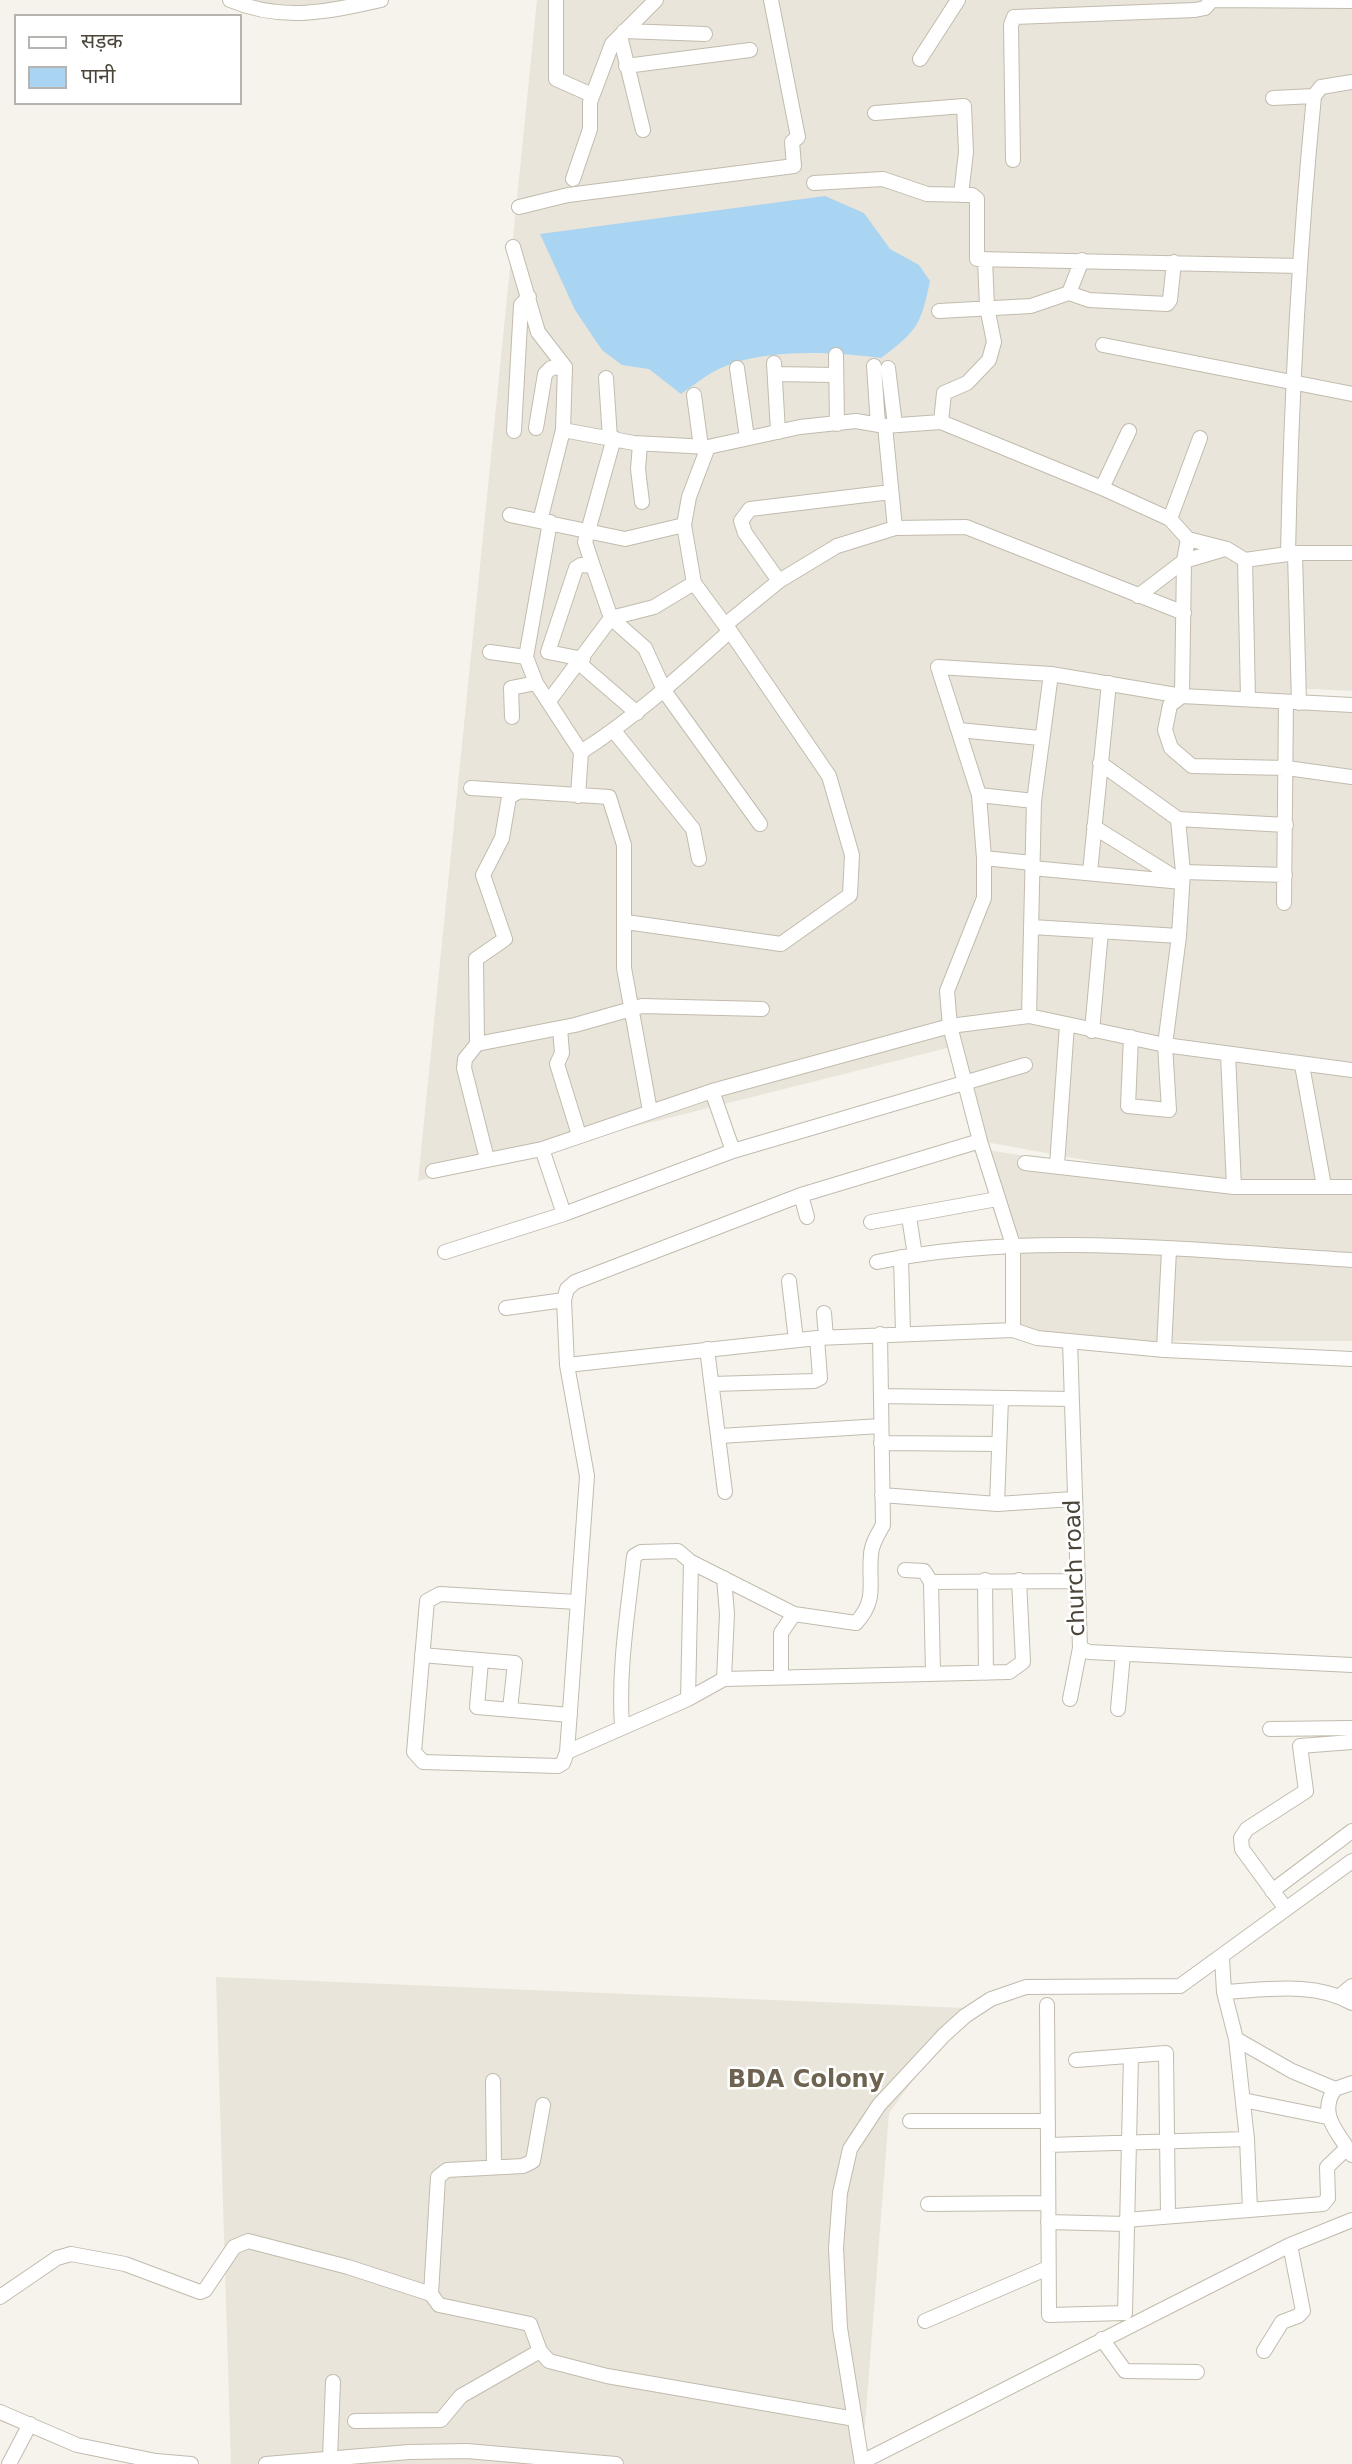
<!DOCTYPE html>
<html>
<head>
<meta charset="utf-8">
<style>
  body { margin:0 }
  #map { position:relative; width:1352px; height:2464px; overflow:hidden; background:#f6f3ec; font-family:"DejaVu Sans","Noto Sans Devanagari",sans-serif }
  canvas { display:block }
  .legend { position:absolute; left:14px; top:14px; width:228px; height:91px; box-sizing:border-box; background:#fff; border:2px solid #b7b4b0; margin:0; padding:9px 12px; list-style:none; font-size:21px; color:#4b4439 }
  .legend li { display:flex; align-items:center; gap:14px; height:35px }
  .legend b { width:35px; border:2px solid #b7b4b0 }
</style>
</head>
<body>
<div id="map">
<canvas width="1352" height="2464"></canvas>
<ul class="legend">
<li><b style="height:9px;background:#fff"></b>सड़क</li>
<li><b style="height:19px;background:#a9d4f2"></b>पानी</li>
</ul>
</div>
<script>
const context = document.querySelector('canvas').getContext('2d');
context.lineJoin = 'round';
function fill(path, color) { context.fillStyle = color; context.fill(path, 'evenodd'); }
function strokePath(path, color, width, dash) { context.strokeStyle = color; context.lineWidth = width; context.lineCap = dash ? 'butt' : 'round'; context.setLineDash(dash || []); context.stroke(path); }
function drawText(font, color, halo, rows, align = 'center') {
  context.font = font + ' "DejaVu Sans",sans-serif'; context.lineWidth = 5; context.setLineDash([]); context.textBaseline = 'middle'; context.strokeStyle = halo; context.fillStyle = color; for (const [text, x, y, turn = 0] of rows) {
    context.save(); context.translate(x, y); context.rotate((+turn || 0) * Math.PI / 180); context.textAlign = isNaN(turn) ? turn : align; if (halo) context.strokeText(text, 0, 0); context.fillText(text, 0, 0); context.restore();
  }
}
fill(new Path2D(`
  M241,0H355L292,13Z
  M537,0H1352V691L1291,688L1290,702L1352,705V1341H1126L1019,1330L1021,1253L988,1150L1234,1190V1187L980,1141L959,1045L418,1181Z
  M216,1977L966,2008L889,2113L862,2464H231Z`), '#eae5da');
fill(new Path2D(`
  M825,196L864,213L890,249L919,265L930,281C921,325 917,331 881,358C834,352 766,348 721,368C707,374 693,386 681,394L649,369L622,365L602,350L575,310L540,234Z`), '#a9d4f2');
const minor = new Path2D(`
  M230,0C282,22 328,12 381,0
  M556,0V79L592,95
  M1214,0L1352,1
  M624,31L705,34
  M620,36L643,130
  M920,59L958,0
  M626,66L750,50
  M1273,98L1314,96
  M875,113L964,106L966,152L961,195
  M1013,160L1011,25L1014,17L1195,10L1205,8L1212,0
  M573,179L590,129V102L612,44L656,0
  M814,183L883,179L927,194L972,195L977,199V259L1300,266
  M519,207L568,195L794,166L792,142L798,137L771,0
  M513,247L538,332L565,367L563,430L540,521
  M1069,293L1089,300L1167,304L1170,300L1174,262
  M939,311L1031,306L1069,293L1082,260
  M1103,345L1352,394
  M836,355L837,424
  M774,363L778,432
  M874,366L878,425
  M737,368L747,438
  M888,368L895,425
  M775,374L835,375
  M606,378L610,438
  M694,395L701,447
  M941,422L944,393L967,383L989,360L994,342L987,307L985,259
  M885,426L895,528
  M536,428L545,374L551,368L565,367
  M563,430L634,443L708,447L800,427L856,421L885,426L941,422L1102,488L1170,519L1188,539L1227,549L1245,560L1295,553H1352
  M514,431L521,305L529,297
  M640,444L638,469L642,502
  M708,447L689,497L684,525L694,583L725,625
  M1102,488L1129,431
  M510,515L625,539L684,525
  M1170,519L1200,438
  M550,522L526,657L536,683L581,752L578,796
  M1188,539L1184,561L1182,696L1170,705L1165,730L1171,748L1192,766L1287,768L1352,777
  M1295,553L1299,703
  M1288,554C1291,401 1299,248 1314,96L1321,87L1352,82
  M1245,560L1248,699
  M593,566L585,542L614,438
  M779,581L745,533L741,521L750,509L891,492
  M1138,596L1184,561L1225,549
  M490,652L526,657
  M583,659L548,652L576,568L581,565L593,566L611,618L645,648L665,692L760,824
  M579,663L637,713
  M549,701L611,618L654,607L694,583
  M512,717L511,688L536,683
  M959,730L1040,738
  M614,731L693,829L699,859
  M581,752C636,717 682,674 730,631L725,625L779,581L837,546L895,528L966,527L1184,613
  M1100,763L1178,819L1286,825
  M471,788L609,797L624,845V968L650,1111
  M979,795L1034,801
  M1094,827L1179,880
  M984,858L1032,863
  M1032,868L1182,882
  M1090,872L1109,683
  M1183,872L1285,875
  M1284,903L1286,702
  M626,922L781,944L850,895L852,855L829,776L730,631
  M1032,927L1179,936
  M1029,1016L1034,801L1051,674
  M560,1028L562,1053L557,1064L579,1135
  M1092,1031L1101,931
  M1131,1037L1128,1106L1169,1110L1165,1045L1179,936L1183,872L1178,819
  M477,1044L575,1025L642,1006L762,1009
  M1228,1054L1234,1187
  M1302,1065L1324,1186
  M712,1091L733,1151
  M542,1149L564,1214
  M487,1159L464,1068L465,1059L477,1044L476,959L505,939L483,875L502,838L509,797L518,792
  M1025,1163L1234,1187H1352
  M1057,1165L1067,1025
  M433,1171L542,1149L712,1091L950,1026L1029,1016L1165,1045L1352,1070
  M801,1195L807,1217
  M909,1217L915,1255
  M871,1222L997,1199
  M445,1252L564,1214L733,1151L1025,1065
  M901,1257L903,1333
  M877,1262C1027,1230 1199,1251 1352,1260
  M789,1281L796,1340
  M506,1308L564,1300
  M824,1313L826,1337
  M1013,1330V1245L980,1141L950,1026L947,991L984,898V858L979,795L938,667L1051,674L1182,696L1352,705
  M1070,1341L1080,1648L1089,1652L1352,1665
  M707,1349L725,1492
  M1164,1350L1169,1250
  M567,1365L817,1338L1013,1330L1037,1338L1164,1350L1352,1359
  M712,1384L814,1381L820,1378L817,1338
  M881,1396L1071,1399
  M720,1436L881,1426
  M881,1443L999,1444
  M882,1495L997,1504L1073,1499
  M997,1504L1001,1399
  M905,1570L924,1571L931,1582L1077,1581
  M724,1578L727,1614L724,1679
  M985,1580L986,1673
  M931,1582L933,1673
  M577,1602L440,1594L427,1601L414,1752L423,1762L558,1766L563,1763L567,1752L587,1476L567,1365L564,1300L567,1289L575,1282L801,1195L980,1141
  M422,1655L515,1663L510,1709
  M481,1661L477,1707L570,1715
  M781,1676V1633L794,1614
  M688,1699L691,1562
  M1070,1699L1080,1648
  M1118,1709L1123,1654
  M622,1726C618,1669 628,1612 634,1556L641,1552L678,1551L691,1562L794,1614L856,1623C878,1599 868,1584 871,1555C871,1545 878,1534 883,1525L880,1334
  M1270,1729L1352,1728
  M567,1752L688,1699L724,1679L1009,1672L1023,1662L1019,1580
  M1272,1891L1352,1831
  M1286,1909L1242,1849L1241,1838L1247,1829L1306,1791L1300,1746L1352,1742
  M1222,1958L1224,1992L1236,2039L1247,2139
  M1224,1992C1265,1990 1315,1981 1352,2003
  M1340,1996L1352,1986
  M1047,2005L1048,2145L1247,2139L1250,2209
  M1236,2039L1292,2071L1335,2089L1352,2083
  M1076,2060L1166,2053L1168,2216
  M493,2081L494,2167
  M1335,2089C1317,2114 1339,2134 1352,2155
  M1243,2100L1327,2117
  M543,2105L533,2161L523,2166L447,2170L438,2177L431,2294L439,2305L530,2324L540,2351L549,2361L607,2376L855,2419
  M910,2121H1048
  M1048,2145L1049,2315L1125,2313L1131,2056
  M928,2204L1048,2203
  M1126,2220L1323,2204L1328,2198L1327,2167L1347,2148
  M1048,2222L1126,2224
  M0,2297L57,2258L71,2254L125,2264L200,2292L205,2290L234,2247L248,2241L348,2267L431,2294
  M925,2321L1048,2268
  M1102,2339L1125,2371L1197,2372
  M1264,2351L1282,2322L1298,2316L1303,2311L1290,2245
  M0,2412L77,2445L156,2461L191,2464
  M355,2421L441,2420L461,2396L540,2351
  M330,2458L333,2382
  M862,2462L1290,2245L1352,2220
  M9,2464L30,2424
  M266,2464L409,2452L467,2451L616,2464
  M862,2464L840,2328L836,2248L840,2193L850,2149L879,2105L944,2035L965,2016L991,1999L1026,1987L1180,1986L1352,1861`);
strokePath(minor, '#c2bbae', 16);
strokePath(minor, '#fff', 14);
drawText('23px', '#4b4439', '#fff', [
  ["church road",1076,1568,-92]
]);
drawText('bold 24px', '#6e6250', '#fff', [
  ["BDA Colony",806,2081]
]);
</script>
</body>
</html>
